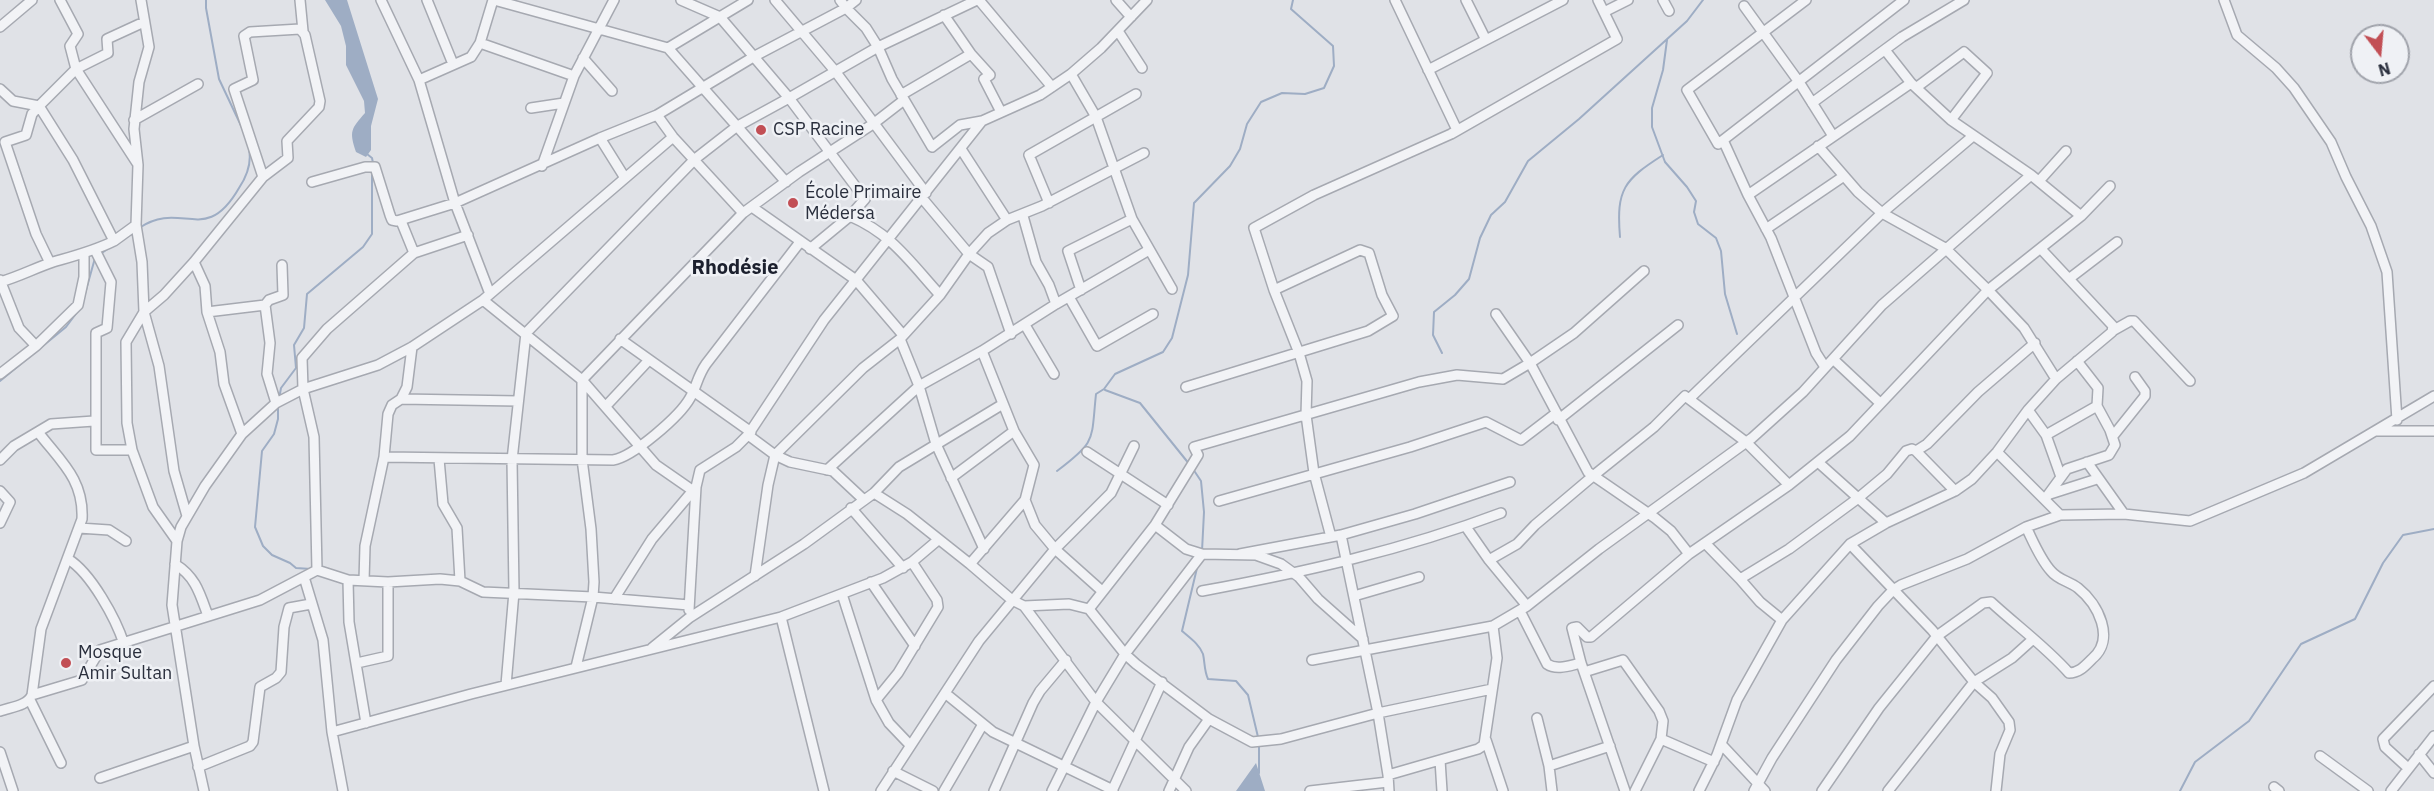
<!DOCTYPE html>
<html>
<head>
<meta charset="utf-8">
<style>
  body { margin:0 }
  #map { position:relative; width:2434px; height:791px; overflow:hidden; background:#e0e2e7; font-family:"IBM Plex Sans",sans-serif }
  canvas { display:block }
  .north { position:absolute; left:2350px; top:24px; width:60px; height:60px; box-sizing:border-box; background:#eff1f5; border:2px solid #a0a3ab; border-radius:50%; rotate:164deg; font-size:16px; font-weight:700; line-height:24px; text-align:center; color:#2a2f3d }
  .north::after { content:''; display:block; margin:auto; width:21px; height:27px; background:#c24f55; clip-path:polygon(50% 0,100% 100%,50% 72%,0 100%) }
</style>
</head>
<body>
<div id="map">
<canvas width="2434" height="791"></canvas>
<div class="north">N</div>
</div>
<script>
const context = document.querySelector('canvas').getContext('2d');
context.lineJoin = 'round';
function fill(path, color) { context.fillStyle = color; context.fill(path, 'evenodd'); }
function strokePath(path, color, width, dash) { context.strokeStyle = color; context.lineWidth = width; context.lineCap = dash ? 'butt' : 'round'; context.setLineDash(dash || []); context.stroke(path); }
function drawText(font, color, halo, rows, align = 'center') {
  context.font = font + ' "IBM Plex Sans",sans-serif'; context.lineWidth = 5; context.setLineDash([]); context.textBaseline = 'middle'; context.strokeStyle = halo; context.fillStyle = color; for (const [text, x, y, turn = 0] of rows) {
    context.save(); context.translate(x, y); context.rotate((+turn || 0) * Math.PI / 180); context.textAlign = isNaN(turn) ? turn : align; if (halo) context.strokeText(text, 0, 0); context.fillText(text, 0, 0); context.restore();
  }
}
fill(new Path2D(`
  M325,0H347L378,99L371,126V150L366,157L356,152C349,131 351,129 365,113L364,101L346,65V46L341,26Z
  M1256,763L1265,791H1236Z`), '#9eadc4');
strokePath(new Path2D(`
  M206,0V8L219,79L244,132
  M1667,40L1663,70L1652,108V127L1665,162L1687,187L1696,201L1694,212L1698,224L1716,238L1721,251L1725,294L1737,334
  M367,154L372,158L373,163
  M139,228C182,199 205,247 239,188C247,176 252,164 249,149
  M1620,237C1616,189 1624,180 1663,155
  M99,255L109,248
  M83,301L95,258
  M1442,353L1433,335L1434,312L1455,295L1469,279L1480,238L1491,215L1505,202L1528,161L1579,119L1687,21L1703,0
  M0,381L66,327L81,307
  M1105,390L1140,403L1190,465
  M279,399L281,388L296,368L294,345L304,328L307,294L363,247L372,234V169
  M278,404V419L274,434L262,451L255,527L263,546L272,555L290,563L296,568L311,569
  M1193,469L1201,481L1204,512L1202,551
  M1057,471C1097,441 1091,441 1096,394L1104,389L1115,374L1163,352L1172,338L1188,275L1194,203L1230,166L1240,149L1247,124L1261,102L1282,93L1305,94L1324,88L1334,66L1333,46L1291,9L1293,0
  M1197,568L1182,631C1190,638 1199,644 1203,654C1205,663 1204,670 1208,679L1236,681L1248,695L1258,737
  M1259,743V773
  M2180,791L2195,762L2249,721L2301,644L2355,619L2383,563L2403,535L2434,529`), '#9eadc4', 2);
const minor = new Path2D(`
  M60,0L78,34L70,46L76,69L39,106L73,160L114,241L136,225
  M141,0L149,47L139,82L134,129L138,165L136,225L142,262L144,312L159,366L174,471L187,516
  M300,0L303,31
  M381,0L419,80L455,203L490,294
  M427,0L453,64
  M494,0L668,48L786,182
  M681,0L720,17L789,98L865,199L850,216L810,249
  M775,0L835,71L926,193
  M856,0L846,8L866,28L878,47L892,79L932,147L960,125L982,121
  M979,0L1052,87
  M1116,0L1131,17
  M1395,0L1457,130
  M1466,0L1486,40
  M1663,0L1669,11
  M1806,0L1687,90L1718,144L1904,0
  M2224,0L2237,35L2276,68L2294,88L2331,142L2346,177L2371,226L2387,272L2397,420
  M1744,6L1799,82L1833,136
  M1604,12L1628,0
  M944,15L971,54L990,75L984,79L1001,112
  M0,27L32,0
  M1118,31L1142,68
  M480,43L574,76
  M668,48L748,0
  M1885,50L1911,83L1951,120L2031,175L2081,216
  M583,58L612,91
  M1428,70L1563,0
  M1071,74L1101,48L1147,0
  M419,80L471,57L480,43L493,0
  M1917,87L1964,52L1987,73L1951,120
  M0,89L13,101L39,106
  M901,95L971,54
  M1812,103L1902,37L1964,0
  M39,106L32,114L26,135L5,142L36,234L50,263
  M531,108L564,103
  M657,115L673,137L743,213
  M134,120L198,84
  M600,138L657,115L755,56L846,8L840,0
  M1723,140L1748,195L1771,238L1816,353L1825,367
  M1818,146L1858,192L1882,213L1945,248L1988,290L2024,328L2056,379
  M961,149L1007,220
  M137,163L76,69L108,53L107,39L144,22
  M542,166L574,76L614,0
  M2039,181L2066,151
  M312,182L365,167H375L390,215L392,220L397,221L455,203L600,138L625,178
  M1748,195L1911,83
  M922,198L969,254L988,267L1011,334
  M1049,203L1029,155L1136,94
  M752,207L856,280L903,335
  M850,216C892,234 910,262 940,295
  M1023,216L1036,262L1049,285L1056,304
  M401,221L414,253
  M1766,229L1844,176
  M95,250L111,282L107,328L96,333V450H132
  M194,262L205,286L207,312L220,352L224,384L242,434
  M1644,271L1574,333L1530,363L1588,472L1655,518L1671,531L1689,554
  M2070,278L2117,242
  M0,280L19,328L36,346
  M0,282C18,277 35,268 53,262C74,256 94,251 114,241
  M1081,290L1068,251L1132,219
  M1069,297L1097,346L1153,314
  M483,300L582,380L656,465L692,490
  M207,312L265,305
  M1025,325L1054,374
  M2114,330L2130,321H2134L2190,381
  M620,339L751,432
  M900,339L919,386L936,444L984,549
  M1833,359L1880,403
  M0,374L36,346L78,305L84,277V254
  M1186,387L1368,331L1393,316L1382,295L1369,253L1360,250L1274,290
  M401,399L518,401
  M1689,399L1882,213L1973,136
  M276,403L267,374L270,343L265,305L269,300L283,295L282,265
  M606,406L649,360
  M2028,410L2046,435L2061,477
  M1558,420L1678,325
  M2378,431H2434
  M748,435L824,320L982,121L1040,95L1071,74L1096,117L1132,219L1172,289
  M2046,435L2097,406
  M2113,436L2145,396V391L2135,377
  M1916,451L1927,444L1978,392L2035,343
  M1087,452L1168,505
  M1997,452L2060,515
  M384,457L613,460C633,457 680,416 690,398C697,386 697,377 706,364L800,242
  M439,459L443,504L457,528L460,581
  M0,460L14,446L51,424L94,421
  M2087,462L2124,514
  M1819,463L1886,523
  M827,470L919,386L982,351L1056,304L1149,250
  M951,478L1014,431
  M0,491L10,502L0,523
  M874,493L907,514L970,564L1012,600L1024,606L1069,604L1089,609L1125,654L1136,664L1209,719L1252,742L1281,739L1378,713L1492,689
  M2050,494L2097,479
  M2045,499L2067,469L2109,455L2115,445L2110,430L2097,406L2098,388L2077,361
  M1025,500L1035,525L1055,549L1102,591
  M1219,501L1410,447L1486,422L1521,440L1555,414
  M851,508L903,568
  M1155,525L1186,549L1202,554L1256,555L1281,564L1299,577L1318,599L1363,639
  M1466,527L1489,560L1527,606
  M79,528L109,530L126,541
  M1341,535L1378,713L1388,775L1389,791
  M1331,537L1314,473L1306,415L1307,381L1299,353L1274,290L1254,228L1314,195L1451,134L1617,39L1598,0
  M177,541L153,507L132,450L127,423L126,342L144,312L164,295L194,262L263,177L288,158L287,141L319,107L320,101L305,35L300,29L250,32L244,36L253,80L234,89L263,177
  M1705,543L1740,579
  M1850,544L1932,630L1974,682L1992,698L2009,722L2010,730L2000,754L1996,791
  M1240,554L1341,535L1415,514L1510,482
  M68,559C91,573 116,619 124,644
  M1489,560L1517,544L1535,525L1593,476L1654,427L1685,396L1746,442L1789,485
  M175,564C196,577 200,594 208,616
  M970,564L1025,500L1034,465L1014,431L982,351
  M317,570L314,437L303,389L302,358L327,329L414,253L468,235
  M755,576L768,485L775,455L863,368L900,339L940,295L969,254L988,233L1007,220L1042,206L1144,153
  M304,577L323,640L332,732L343,791
  M348,580L349,622L366,723
  M364,581L365,546L384,457L388,414L392,405L401,399L407,387L412,347
  M871,582L915,646
  M1202,591C1305,572 1403,550 1501,513
  M842,594L876,700L889,723L910,745
  M1354,596L1419,577
  M614,599L652,539L696,487
  M1024,606L1096,702L1186,791
  M1089,609L1155,525L1198,455L1194,447L1419,382L1457,375L1503,379L1530,363L1496,314
  M689,610L696,487L700,470L736,447L748,435L775,455L790,462L833,471L864,500
  M1520,611L1547,664C1557,671 1571,665 1581,663
  M781,617L824,791
  M1782,620L1760,602L1740,579L1789,549L1857,499L1887,474L1906,451L1912,449L1916,451L1955,491
  M652,648L689,618L804,544L874,493L899,467L1003,404
  M1312,660L1493,626
  M357,663L388,656V582
  M576,667L593,597L594,582L591,529L582,459V380L743,213L799,172L873,124L904,100
  M1584,672L1623,660L1659,711L1663,721L1661,739L1635,791
  M506,685L514,592L512,460L526,333L695,159L736,127L789,98L878,47L977,0
  M945,693L993,732L1113,790
  M32,695L41,629L82,519C84,479 60,461 38,432
  M30,700L61,763
  M876,700L898,673L938,607L937,600L912,562
  M0,711C11,707 27,706 32,695L82,680L100,650L260,600L317,570L348,580L388,582L440,579L460,581L483,592L593,597L689,605
  M1537,718L1549,766
  M332,732L471,694L781,617L883,578L912,562L938,540
  M1661,739L1714,762
  M1486,740L1503,791
  M1721,744L1765,791
  M0,752L13,791
  M2419,754L2434,773
  M2320,756L2368,791
  M1440,760L1442,791
  M198,767L250,746L253,742L260,687L276,678L281,672L284,627L289,608L311,604
  M2408,768L2385,747L2383,739L2434,686
  M893,771L933,791
  M1388,775L1478,749L1484,745L1497,658L1493,626L1527,606L1599,549L1752,438L1803,392L1882,305L2031,175
  M100,778L194,746
  M2274,787L2279,791
  M204,791L194,746L172,605L177,541L181,527L205,486L242,434L276,403L303,389L378,365L412,347L483,300L673,137
  M881,791L979,641L1055,549L1111,493L1134,446
  M944,791L983,724
  M994,791L1033,703L1040,691L1066,660
  M1052,791L1096,702L1125,654L1202,554
  M1112,791L1162,682
  M1169,791L1189,747L1209,719
  M1310,791L1388,782
  M1552,791L1549,766L1610,746
  M1625,791L1581,663L1572,628L1577,627L1587,637H1591L1689,554L1789,485L1850,436L1988,290L2081,216L2110,186
  M1699,791L1717,755L1737,700L1782,620L1850,544L1886,523L1955,491L1972,479L1997,452L2028,410L2056,379L2112,332L2113,326L2041,249
  M1754,791L1772,758L1836,660L1878,606L1893,590L1901,585L1967,559L2026,527L2060,515L2124,514L2190,521L2304,473L2434,396
  M1822,791L1879,708L1937,636L1983,603L1991,602C2017,626 2046,647 2069,673C2079,673 2085,666 2092,659C2116,639 2098,604 2078,588C2069,581 2058,580 2051,571C2040,559 2033,541 2026,527
  M1888,791L1974,682L2012,658L2032,640
  M2391,791L2434,736`);
strokePath(minor, '#a6a9b1', 12);
strokePath(minor, '#f2f3f6', 9);
for (const [x, y, r, color] of [
  [761,130,6,"#c24f55"],
  [793,203,6,"#c24f55"],
  [66,663,6,"#c24f55"]
]) { const dot = new Path2D(); dot.arc(x, y, r, 0, 2 * Math.PI); context.fillStyle = color; context.fill(dot); strokePath(dot, '#eff1f5', 2); }
drawText('18px', '#2a2f3d', '#eff1f5', [
  ["CSP Racine",773,130],
  ["École Primaire",805,193],
  ["Médersa",805,214],
  ["Mosque",78,653],
  ["Amir Sultan",78,674]
], 'left');
drawText('bold 20px', '#1c202e', '#eff1f5', [
  ["Rhodésie",735,268]
]);
</script>
</body>
</html>
